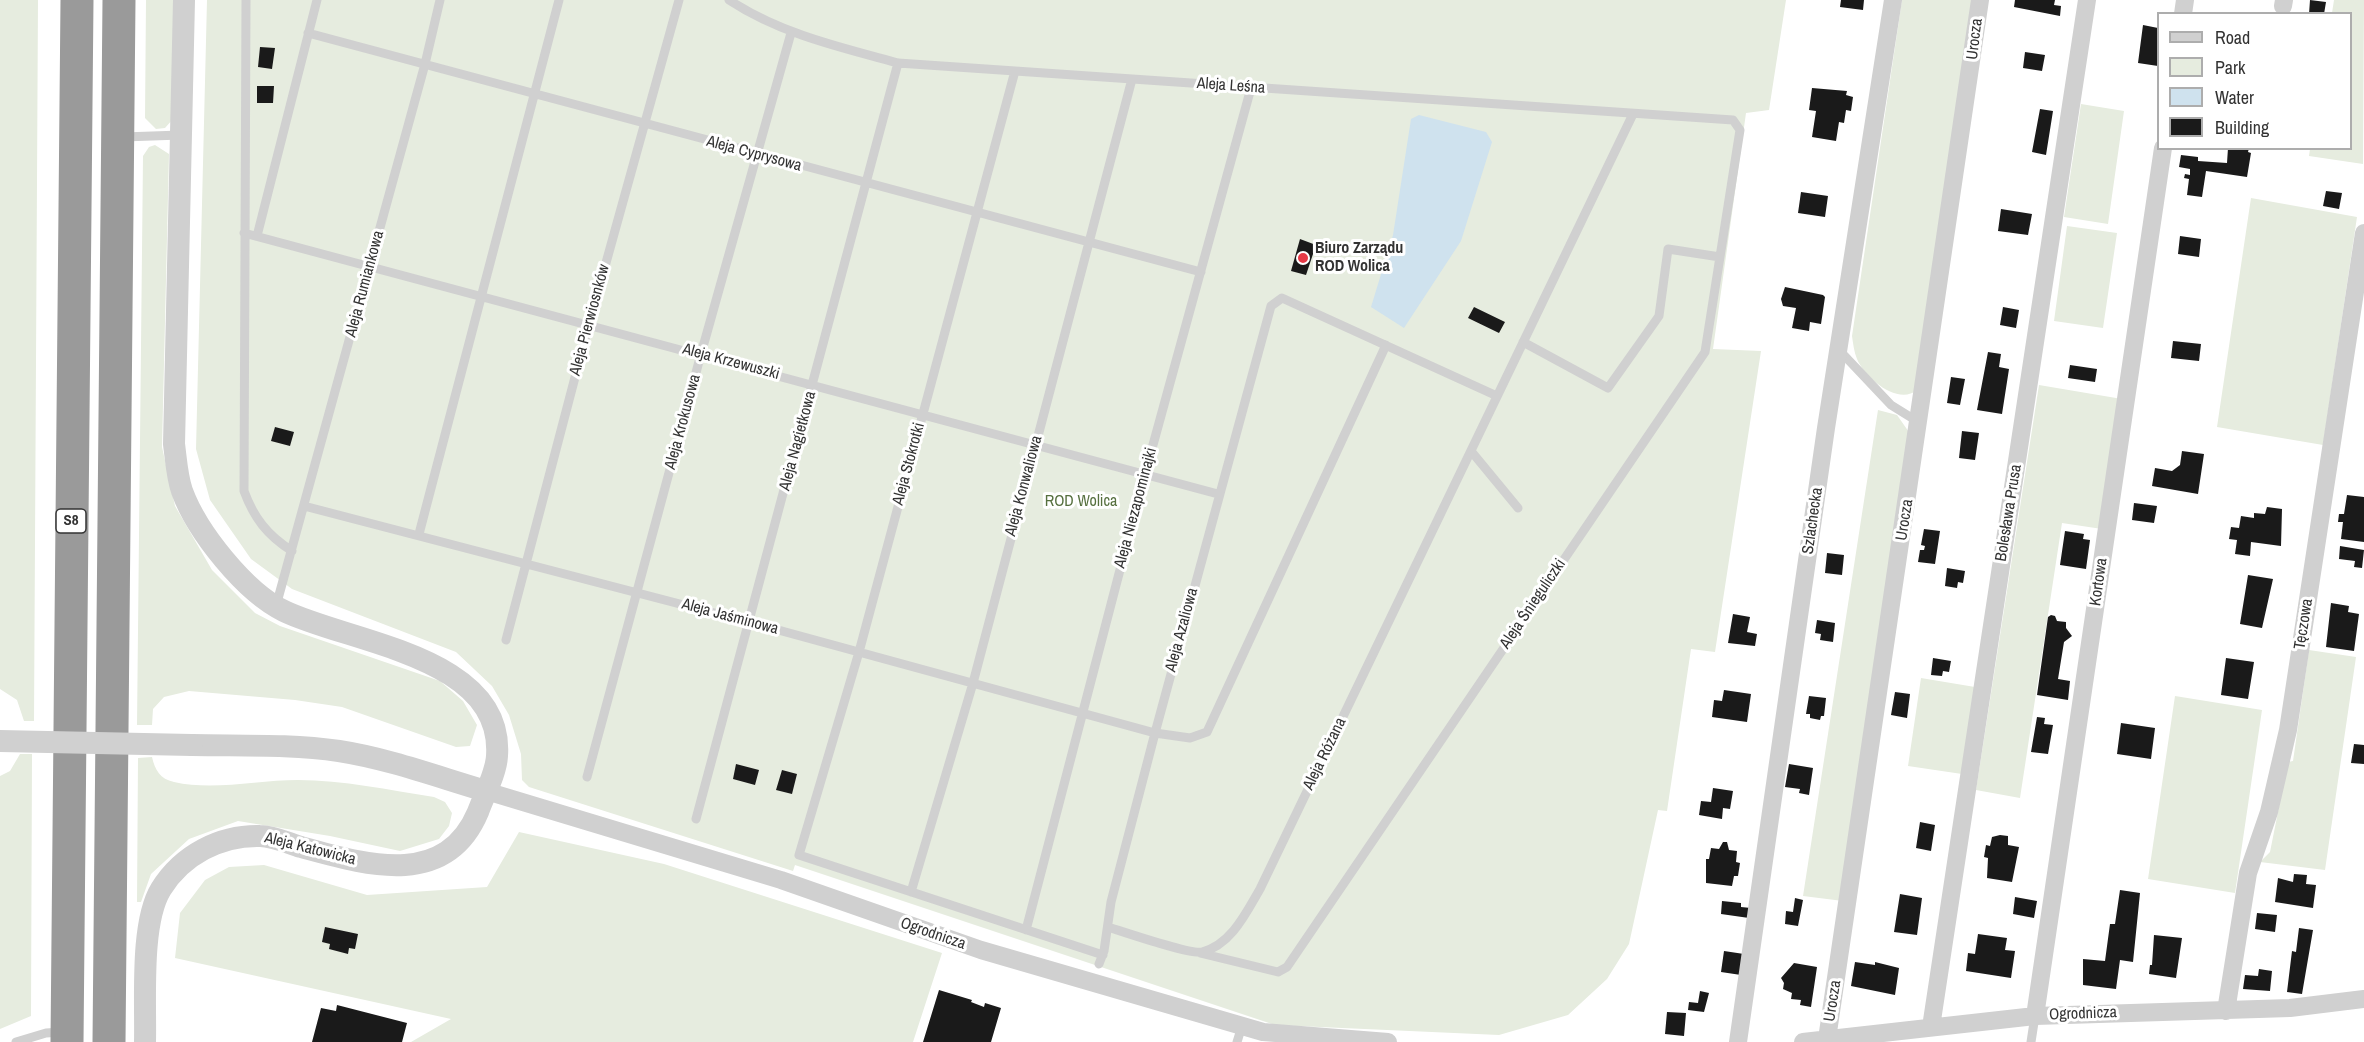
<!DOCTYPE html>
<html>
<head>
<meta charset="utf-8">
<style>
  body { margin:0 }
  #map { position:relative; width:2364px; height:1042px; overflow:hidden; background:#fff; font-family:"Archivo Narrow",sans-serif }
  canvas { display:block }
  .legend { position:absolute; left:2157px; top:12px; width:195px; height:138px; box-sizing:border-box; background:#fff; border:2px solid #adadad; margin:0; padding:8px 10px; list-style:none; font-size:18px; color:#333 }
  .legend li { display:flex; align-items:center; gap:12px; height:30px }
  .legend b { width:30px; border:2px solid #adadad }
</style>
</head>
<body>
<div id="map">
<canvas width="2364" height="1042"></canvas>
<ul class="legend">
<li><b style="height:8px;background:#d0d0d0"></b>Road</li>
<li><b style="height:16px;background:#e6ecdf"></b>Park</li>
<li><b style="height:16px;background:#cfe2ee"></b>Water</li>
<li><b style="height:16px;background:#1a1a1a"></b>Building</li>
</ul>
</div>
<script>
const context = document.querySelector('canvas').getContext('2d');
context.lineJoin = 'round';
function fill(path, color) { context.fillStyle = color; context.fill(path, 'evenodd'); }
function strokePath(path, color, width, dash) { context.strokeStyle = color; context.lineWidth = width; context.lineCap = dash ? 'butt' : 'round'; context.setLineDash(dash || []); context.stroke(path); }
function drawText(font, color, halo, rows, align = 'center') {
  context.font = font + ' "Archivo Narrow",sans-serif'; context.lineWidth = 6; context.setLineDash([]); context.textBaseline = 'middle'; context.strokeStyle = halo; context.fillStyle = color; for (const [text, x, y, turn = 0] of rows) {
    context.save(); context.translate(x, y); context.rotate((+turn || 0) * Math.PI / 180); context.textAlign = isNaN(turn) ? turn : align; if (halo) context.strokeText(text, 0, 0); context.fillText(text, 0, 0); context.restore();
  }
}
fill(new Path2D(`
  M0,0H38L34,721H24L17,700L0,689Z
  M146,0H176L173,119L165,128L156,129L145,118Z
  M207,0H1786L1769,110L1746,113L1713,349L1761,351L1715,652L1691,649L1667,811L1658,810L1629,944L1607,979L1568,1015L1499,1035L1275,1025L795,865L793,871L529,787L522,780L521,754L509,715L492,686L456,652L292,589L251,559L210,500L196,449Z
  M1902,0H1978L1917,390C1898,406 1865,378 1857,359C1854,352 1853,343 1852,336Z
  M2334,0H2364L2363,164L2309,156L2310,149L2350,148V14L2332,13Z
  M2081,104L2124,111L2108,224L2064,217Z
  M155,145L169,154L162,447L175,506L212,570L255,613L280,626L440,681L463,701L477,725L470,746L456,747L342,707L295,700L189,691L164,697L153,709L152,725H137L143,156L149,147Z
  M2251,198L2357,217L2323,445L2217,427Z
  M2067,226L2117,233L2103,328L2054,321Z
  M2039,385L2122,399L2102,529L2062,523L2020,798L1976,790Z
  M1878,410L1897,415L1911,435L1843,901L1803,896Z
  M2309,650L2356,657L2325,870L2260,862L2270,852L2288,762L2293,761Z
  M1921,678L1975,687L1962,774L1908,766Z
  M2175,696L2262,710L2235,893L2148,879Z
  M20,754H32L31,1016L0,1029V776L10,771Z
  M152,757C155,770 160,779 174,782C213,791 258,780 298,780C343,780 389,790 434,797L445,802L452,813L449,826L439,839L400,851L330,836L238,821L189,839L151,874L141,902H137L138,758Z
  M519,832L664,864L942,953L913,1042H411L451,1019L175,958L180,913L205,880L229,867L264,865L367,895L487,887Z`), '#e6ecdf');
fill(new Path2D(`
  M1419,115L1486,132L1492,142L1461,241L1404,328L1371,307L1393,235L1411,119Z`), '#cfe2ee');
fill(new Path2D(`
  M1841,0H1864L1863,10L1840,7Z
  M2015,0H2055L2054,5L2061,6L2060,16L2014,7Z
  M2310,0L2326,2L2324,14H2309Z
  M2143,25L2158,28V66L2138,63Z
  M260,47L275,48L272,69L258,67Z
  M2025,52L2045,55L2042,71L2023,68Z
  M257,86H274L273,103H257Z
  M1812,88L1847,91L1846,95L1853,97L1851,111L1846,110L1844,123L1839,122L1836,141L1812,137L1816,111L1809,110Z
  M2040,109L2053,111L2046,155L2032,152Z
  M2228,148H2249L2248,152L2251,153L2247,177L2206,171L2202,197L2187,195L2189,179L2184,178L2185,174L2190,175V169L2179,167L2181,155L2198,157V161L2227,163Z
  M2326,191L2342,193L2339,209L2323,206Z
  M1801,192L1828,196L1825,217L1798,213Z
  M2001,209L2032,214L2028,235L1998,231Z
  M2180,236L2201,239L2199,257L2178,254Z
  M1300,239L1316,245L1306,275L1291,271Z
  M1785,287L1823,295L1825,297L1821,324L1810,322L1809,331L1792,328L1796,308L1783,306L1781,299Z
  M1474,307L1505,322L1499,333L1468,318Z
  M2003,307L2019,310L2016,328L2000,325Z
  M2173,341L2201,344L2199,361L2171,358Z
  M1988,352L2001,354L1999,367L2009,369L2002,414L1977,410Z
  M2070,365L2097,369L2095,382L2068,378Z
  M1951,377L1965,379L1960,405L1947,403Z
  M275,427L294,432L290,446L271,441Z
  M1962,431L1979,433L1975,460L1959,458Z
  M2182,451L2204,454L2198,494L2152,486L2155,468L2172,471L2180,465Z
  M2347,495L2364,497V542L2341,539L2343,522H2338L2339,514H2344Z
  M2134,503L2157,506L2154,523L2132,520Z
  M2267,507L2282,509L2281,546L2251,542L2250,556L2235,554L2237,540L2229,539L2231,527L2239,528L2241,516L2254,518V513L2265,514Z
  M1924,529L1940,531L1935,564L1918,562L1920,550H1924L1925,546L1921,545Z
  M2065,531L2084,534L2083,539L2090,540L2086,569L2060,565Z
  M2340,546L2364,550L2362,568L2354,567L2355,561L2339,559Z
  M1827,553L1844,555L1842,575L1825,573Z
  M1947,568L1965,571L1963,583L1958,582L1957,588L1945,586Z
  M2248,575L2273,579L2262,628L2240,624Z
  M2331,603L2349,606L2348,612L2359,614L2354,651L2326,647Z
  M1733,614L1750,617L1747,632L1757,634L1755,646L1728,643Z
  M2051,615L2055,616L2057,621L2066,622V628L2072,636L2064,642L2058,679L2070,681L2068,700L2037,695L2048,617Z
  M1817,620L1835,623L1833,642L1820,640L1821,634L1815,633Z
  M1933,658L1951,661L1949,672L1943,671L1942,676L1931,675Z
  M2226,658L2254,662L2248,699L2221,695Z
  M1724,690L1751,694L1747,722L1712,717L1714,700L1722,701Z
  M1895,692L1910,694L1907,718L1891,715Z
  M1809,696L1826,698L1824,716H1821L1820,720L1810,718V714H1806Z
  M2037,717L2045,718L2044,724L2053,725L2048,754L2031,752Z
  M2121,723L2155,728L2151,759L2117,754Z
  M2354,744L2364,745V764L2351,763Z
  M736,764L759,770L755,785L733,779Z
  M1789,764L1813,768L1809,795L1799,793L1800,789L1785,787Z
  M782,770L797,774L792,794L776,790Z
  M1713,788L1733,791L1730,809L1723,808L1722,819L1699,815L1701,801L1711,802Z
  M1920,822L1935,825L1931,851L1916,848Z
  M2000,835L2008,836V845L2019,847L2012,882L1987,878L1988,858L1984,857L1986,845L1990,846L1992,837Z
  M1723,842H1727L1729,850L1737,851L1736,862L1740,863L1738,876H1734L1732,886L1706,883V859H1709L1711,848L1719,849Z
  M2294,874L2307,875L2306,884L2316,885L2313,908L2275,902L2278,878L2293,882Z
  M2120,890L2140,893L2133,962L2120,960L2116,989L2083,985V959L2105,961L2110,924H2115Z
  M1900,894L1922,898L1917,935L1894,932Z
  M2015,897L2037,901L2034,918L2013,914Z
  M1795,898L1803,900L1798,926L1785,924L1786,911L1793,912Z
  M1722,901L1741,903V907L1751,908L1749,918L1721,914Z
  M2257,913L2277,915L2275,932L2255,929Z
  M325,927L358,934L355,949L349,948L348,954L329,949L330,944L322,942Z
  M2299,928L2313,930L2302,994L2287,992L2292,951L2296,952Z
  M1978,934L2007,938L2005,950L2015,951L2011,978L1966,971L1968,953L1975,954Z
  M2154,935L2182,938L2176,978L2149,974L2150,965H2152Z
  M1724,951L1744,954L1741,975L1721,972Z
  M1855,962L1875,965V962L1899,968L1895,995L1851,986Z
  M1794,963L1817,967L1811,1007L1800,1005L1801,1000L1791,999L1792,993L1783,989L1784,983L1781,978Z
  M2259,969L2272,971L2270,991L2243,989L2245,975L2258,976Z
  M939,990L972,1000L971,1002L984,1007L985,1003L1001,1008L991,1042H923Z
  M1700,991L1709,993L1704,1012L1688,1010L1689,1002L1698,1003Z
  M337,1005L407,1023L402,1042H312L321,1008L336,1011Z
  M1667,1012L1686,1013L1684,1036L1665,1034Z`), '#1a1a1a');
strokePath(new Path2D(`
  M246,0L244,491C254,518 267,535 292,551
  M729,0C781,34 839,47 898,63L1733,120L1740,130L1705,352L1287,967L1278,972L1200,953
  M308,33L1201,272
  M1015,71L859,652L799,855L1103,955
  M123,137L181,135
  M244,233L1218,494
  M257,236L317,0
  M1523,342L1608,388L1659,316L1668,249L1720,257
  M1840,351L1891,405L1920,423
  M1471,451L1518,508
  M304,506L749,622L1155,733L1190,738L1207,732L1386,345
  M419,534L559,0
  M276,606L425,64L440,0
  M506,640L589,324L679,0
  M587,777L701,354L791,33
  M696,819L898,63
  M911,892L973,683L1132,79
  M1108,927C1124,932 1191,955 1202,952C1231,945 1246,913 1260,889L1633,114
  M1026,930L1145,474L1251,88
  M1099,964L1104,951L1111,902L1155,733L1271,306L1282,298L1497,396
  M16,1042L46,1033L62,1032
  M1237,1042L1242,1026
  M2031,1042L2035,1016`), '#d0d0d0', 9);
strokePath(new Path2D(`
  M2283,6L2284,0
  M2183,14L2185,0
  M486,791L781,880L981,950L1263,1032L1388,1042
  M2226,1011L2248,873L2269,812L2288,730L2364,233
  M2035,1016L2163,148
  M1931,1027L2087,0
  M1827,1039L1980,0
  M1738,1042L1826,428L1893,0
  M1803,1042L2035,1016L2290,1008L2364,999`), '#d0d0d0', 18);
strokePath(new Path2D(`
  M192,745C241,746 291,744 339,751C390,759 438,777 486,791
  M145,1042C146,1002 140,923 161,889C182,855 220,835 260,836C273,836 288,843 301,847C364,864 445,890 478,812C484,795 496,774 497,756C504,656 350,643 284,611C245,592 197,532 182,491C177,477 176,459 174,444L184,0`), '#d0d0d0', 22);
strokePath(new Path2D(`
  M67,1042L77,0
  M109,1042L119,0`), '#9a9a9a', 33);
strokePath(new Path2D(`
  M0,741L192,745`), '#d0d0d0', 22);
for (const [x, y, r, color] of [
  [1303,258,6,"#e63946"]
]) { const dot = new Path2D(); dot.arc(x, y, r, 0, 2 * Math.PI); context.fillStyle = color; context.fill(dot); strokePath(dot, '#fff', 2); }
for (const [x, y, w] of [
  [71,521,30]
]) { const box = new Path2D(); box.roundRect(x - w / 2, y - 12, w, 24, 4.5); context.fillStyle = '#fff'; context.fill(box); strokePath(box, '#333', 1.5); }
drawText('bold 15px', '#333', null, [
  ["S8",71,521]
]);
drawText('16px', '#333', '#fff', [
  ["Urocza",1975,39,-83],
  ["Aleja Leśna",1231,86,4],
  ["Aleja Cyprysowa",754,154,15],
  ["Aleja Rumiankowa",365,284,-75],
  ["Aleja Pierwiosnków",590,320,-75],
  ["Aleja Krzewuszki",731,362,15],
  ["Aleja Krokusowa",683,422,-75],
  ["Aleja Nagietkowa",798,441,-75],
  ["Aleja Stokrotki",909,464,-75],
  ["Aleja Konwaliowa",1024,486,-75],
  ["Aleja Niezapominajki",1136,508,-75],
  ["Bolesława Prusa",2009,513,-81],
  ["Urocza",1905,520,-81],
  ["Szlachecka",1813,521,-82],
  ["Kortowa",2099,582,-82],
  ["Aleja Śnieguliczki",1533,604,-56],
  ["Aleja Jaśminowa",730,617,15],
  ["Tęczowa",2304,624,-81],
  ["Aleja Azaliowa",1182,630,-75],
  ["Aleja Różana",1325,754,-64],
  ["Aleja Katowicka",310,849,14],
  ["Ogrodnicza",933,934,19],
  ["Urocza",1833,1001,-81],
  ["Ogrodnicza",2083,1014,-2]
]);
drawText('bold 16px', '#333', '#fff', [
  ["Biuro Zarządu",1315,249],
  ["ROD Wolica",1315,267]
], 'left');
drawText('16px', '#56703f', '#fff', [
  ["ROD Wolica",1081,502]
]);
</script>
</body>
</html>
